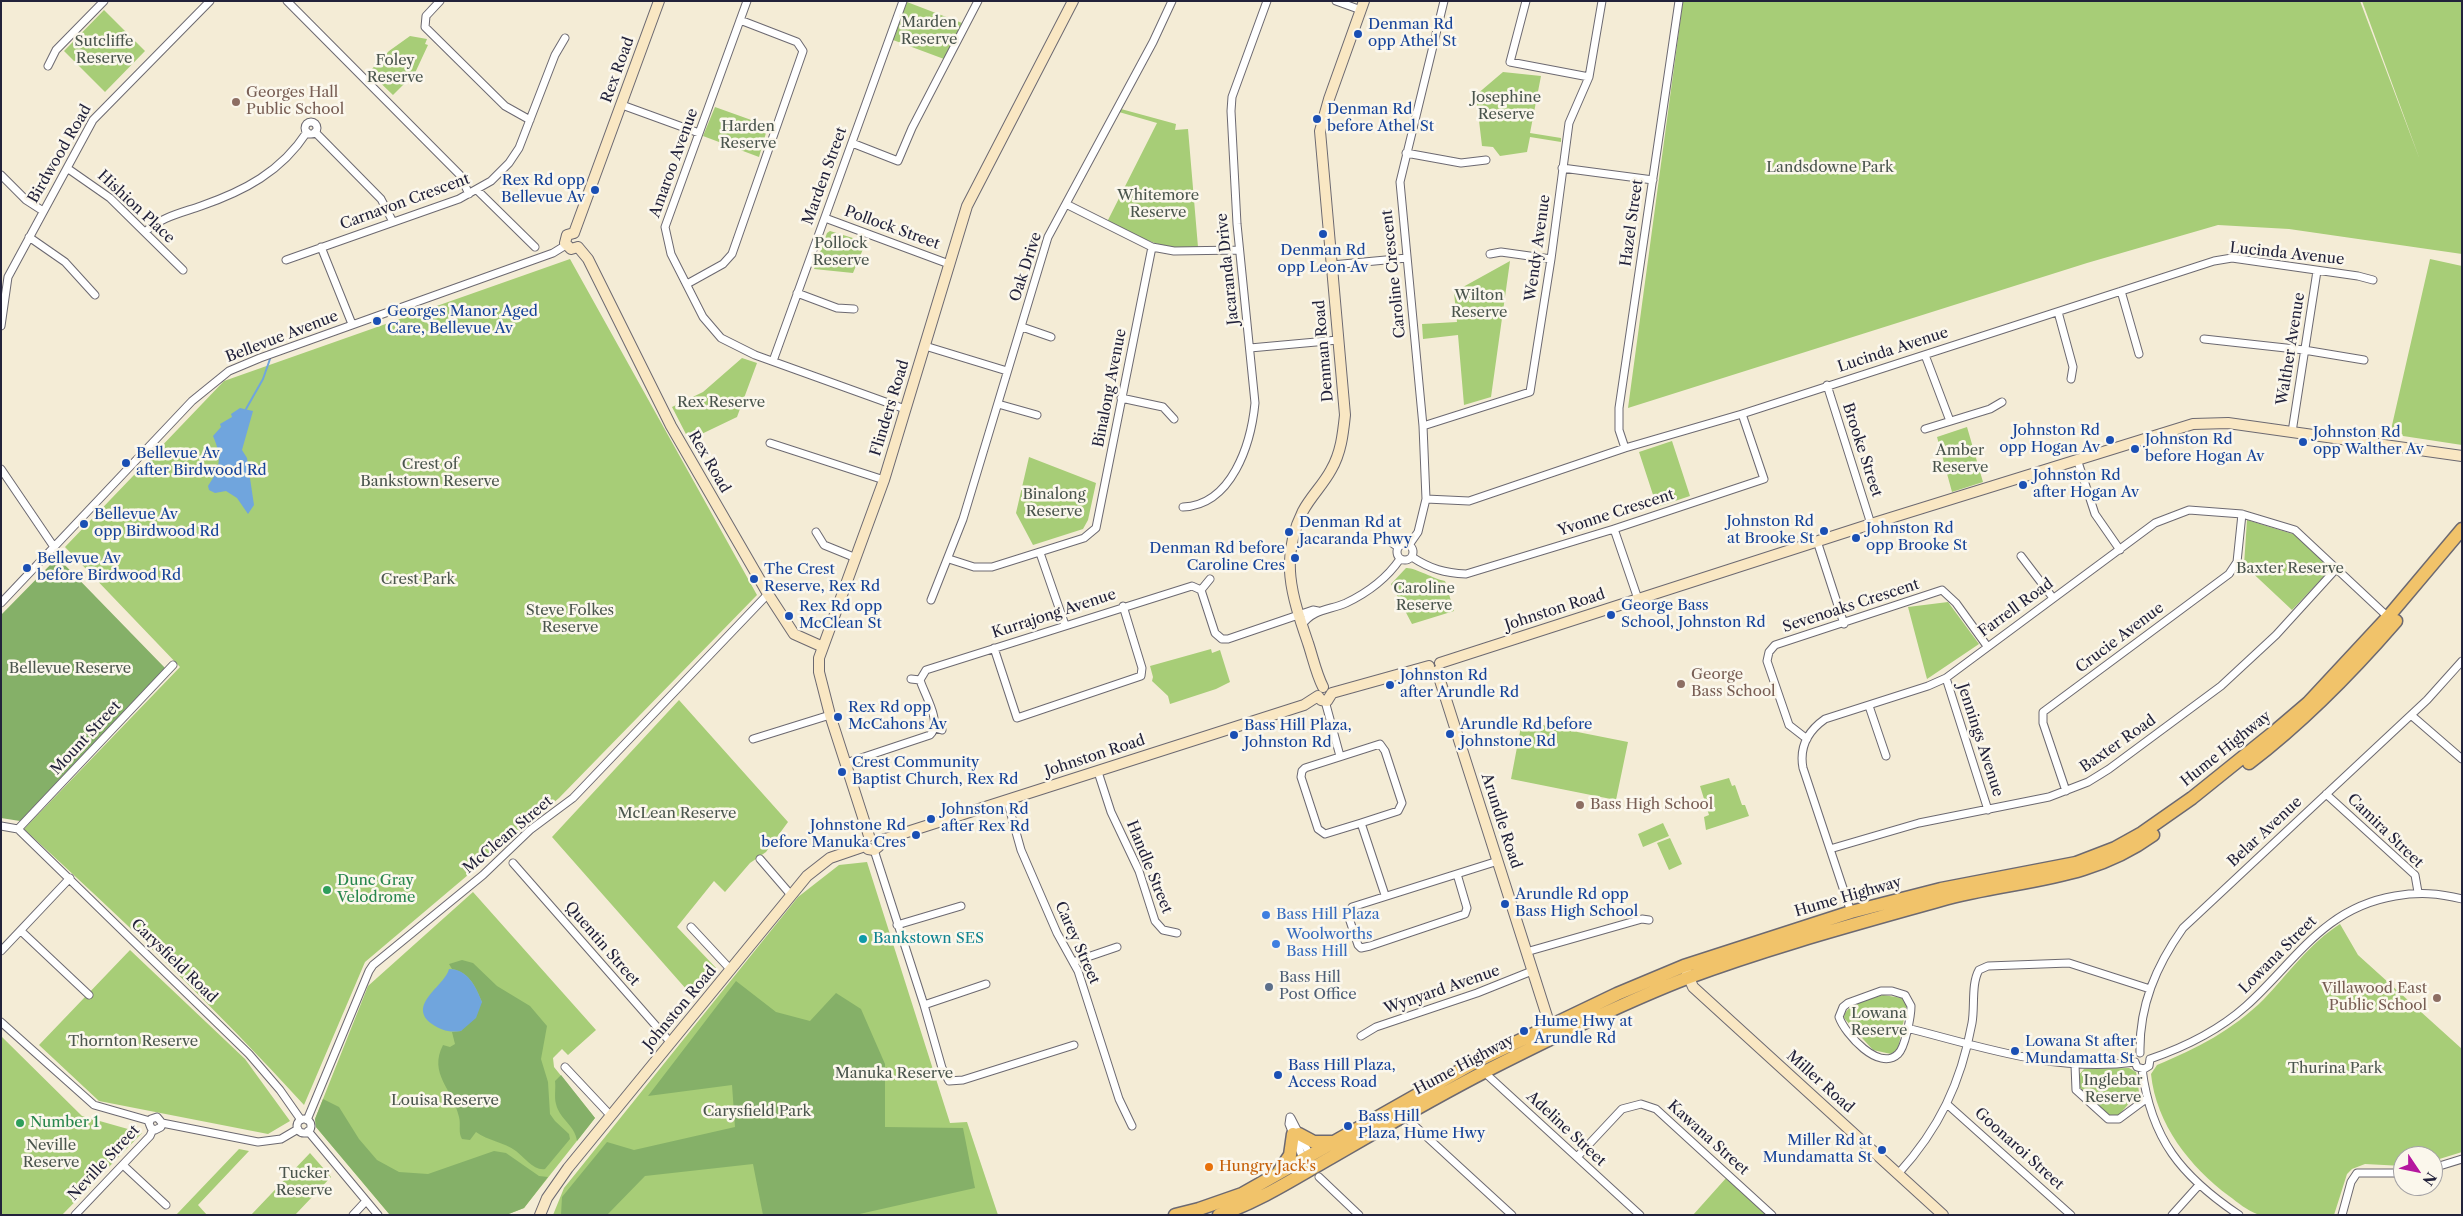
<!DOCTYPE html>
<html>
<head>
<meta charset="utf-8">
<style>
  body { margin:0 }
  #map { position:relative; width:2463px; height:1216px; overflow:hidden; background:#f4ecd6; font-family:"Libre Caslon Text",serif }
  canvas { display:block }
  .frame { position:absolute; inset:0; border:2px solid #22223b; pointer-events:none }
  .north { position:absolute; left:2393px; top:1146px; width:50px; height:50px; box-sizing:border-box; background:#fbf7ec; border:1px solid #a4a2a5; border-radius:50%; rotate:124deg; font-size:14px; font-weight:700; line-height:20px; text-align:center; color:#22223b }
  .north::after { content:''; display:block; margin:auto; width:18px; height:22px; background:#b5179e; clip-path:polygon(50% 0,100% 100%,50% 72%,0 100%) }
</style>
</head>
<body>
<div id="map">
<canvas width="2463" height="1216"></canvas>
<div class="frame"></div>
<div class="north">N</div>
</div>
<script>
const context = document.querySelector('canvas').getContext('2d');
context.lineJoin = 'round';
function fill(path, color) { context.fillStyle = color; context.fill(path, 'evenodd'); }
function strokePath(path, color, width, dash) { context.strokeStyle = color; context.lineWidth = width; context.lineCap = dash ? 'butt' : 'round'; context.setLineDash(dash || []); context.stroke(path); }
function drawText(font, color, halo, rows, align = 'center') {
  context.font = font + ' "Libre Caslon Text",serif'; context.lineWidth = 5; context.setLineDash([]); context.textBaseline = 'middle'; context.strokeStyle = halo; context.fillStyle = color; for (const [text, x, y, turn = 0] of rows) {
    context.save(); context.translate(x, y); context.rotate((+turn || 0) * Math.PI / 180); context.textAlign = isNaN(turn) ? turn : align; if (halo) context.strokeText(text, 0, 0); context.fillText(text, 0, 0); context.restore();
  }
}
fill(new Path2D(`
  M1683,1H2360L2420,160L2362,1H2462V254L2289,229L2218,225L2087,263L1628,408Z
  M907,2L962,23L944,59L893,40Z
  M104,10L145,51L105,92L64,51Z
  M410,36L427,39L425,44L428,45L415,73L393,95L369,72L389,51Z
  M1503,72L1541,76L1530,133L1561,138V142L1530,137L1527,152L1500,156L1493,147L1482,146L1476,95Z
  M715,107L768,126L759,157L703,136Z
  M1121,109L1176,124L1175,130L1188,129L1198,247C1165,252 1136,236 1107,222L1157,123L1119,112Z
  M830,231L866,242L853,273L814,269L827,233Z
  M570,259L757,595L559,798L365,962L304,1105C216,1008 121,918 24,829L180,667L65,547L224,381Z
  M2430,259L2462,266V445L2390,434Z
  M1510,261L1491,397L1464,405L1458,335L1423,339L1422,324L1457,322L1454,292Z
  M742,358L757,363L737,417L689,440L672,407L703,392Z
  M1967,427L1983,482L1952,492L1937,437Z
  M1672,441L1690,496L1657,507L1639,452Z
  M1029,457L1096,483L1088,520L1083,529L1033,545L1016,513Z
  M2247,520L2296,535L2332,568L2292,610L2244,565Z
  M1406,568C1414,567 1434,579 1445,581L1454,611L1412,624L1391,584Z
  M1948,602L1979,644L1927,679L1908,607Z
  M1211,649L1212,653L1220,650L1230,682L1216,689L1170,704L1168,696L1152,681L1153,677L1150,666Z
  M679,700L788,822L766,852L750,863L725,892L714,881L677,927L718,970L694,998L552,837Z
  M1522,721L1628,742L1616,800L1511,779Z
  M1729,778L1732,786L1735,785L1742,805H1745L1749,816L1706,830L1704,817L1709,815L1700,786Z
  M1663,823L1669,836L1643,847L1638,834Z
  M1670,838L1682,864L1669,870L1657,843Z
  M867,862L950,1123L967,1122L998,1215H553L564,1188L798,897L839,865Z
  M473,892L596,1030L568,1055L562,1049L553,1058L554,1067L595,1118L524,1208L506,1215H390L316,1127L315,1119L368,986Z
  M2340,924L2358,955L2462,1049V1152L2433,1161V1156H2403V1166L2365,1164L2352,1169L2347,1174L2334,1215C2318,1215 2269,1216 2257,1214C2248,1211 2237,1202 2229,1196C2190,1167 2156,1124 2151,1074L2157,1065C2196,1049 2233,1030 2264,999C2288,974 2310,943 2340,924Z
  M130,950L245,1059L290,1121L268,1134L99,1101L39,1045Z
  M1883,995L1902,998L1907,1004L1898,1049L1891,1054L1873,1050L1844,1018C1845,1003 1871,999 1883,995Z
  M2,1037L82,1116L142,1133L62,1215H1Z
  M2129,1068L2136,1072L2139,1092L2118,1116L2108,1115L2079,1087L2078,1076L2084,1069Z
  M239,1149L249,1151L198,1205L207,1215H176Z
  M310,1153L331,1177L295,1215H251Z
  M1727,1177L1769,1215H1693Z`), '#a7cd77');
fill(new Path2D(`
  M59,559L165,668L20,821L1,818V615L53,562Z
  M462,960L473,963L497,986L530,1006L547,1026L541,1059L548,1082L550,1114L555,1121L569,1134L570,1139L545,1169C534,1171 524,1157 516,1151C504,1142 488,1141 476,1132L470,1140L462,1139C458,1133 461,1124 459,1117C453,1089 428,1074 443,1045L450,1047L455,1044L452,1032L461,1031L482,1002C475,986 470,973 452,969L449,964Z
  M736,981L776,1012L810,1021L836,993L861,1009L885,1064V1127L963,1128L975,1188L855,1215H763L753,1164L645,1176L607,1215H561L562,1197L607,1142L634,1150L735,1127L732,1085L648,1096Z
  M561,1075L595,1118L577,1141C575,1125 560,1120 556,1104C554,1097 556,1088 555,1081Z
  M323,1099L339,1107L359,1139L377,1160L399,1172L428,1174L494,1151L506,1153L539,1176L548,1177L524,1208L506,1215H390L316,1127L315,1119Z`), '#85b068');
fill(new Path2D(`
  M240,408L253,411L242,450L247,458L254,505L248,514L237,498L226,491L215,493L209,490L208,486C221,467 222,457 213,436L221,427L220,424L232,417L231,414Z
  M449,969C468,969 476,987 482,1002L476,1018L461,1031C449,1033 441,1030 432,1024C406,1005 445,986 449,969Z`), '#70a5dd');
strokePath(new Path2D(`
  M246,409L263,379L270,359`), '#70a5dd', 2);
const street = new Path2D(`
  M287,1L460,175L469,194
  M440,1L426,16L425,27L505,106L530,120
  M747,1L665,227L671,254L703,317L721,338L755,355L905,409
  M1336,1L1361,10
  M1526,1L1510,62L1589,77
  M48,66L56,50L104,1
  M622,105L699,133
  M305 128a6 6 0 1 1 12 0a6 6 0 1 1-12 0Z
  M315,132L381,199L393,222
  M852,143L898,161L912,128L978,1
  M1406,153L1461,163L1486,160
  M67,168L110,198L183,270
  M1562,168L1653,180
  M1,175L26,200L43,211
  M477,190L535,247
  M1066,204L1152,247L1174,251L1239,250
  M825,218L949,264
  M145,232C161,217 181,213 201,206C244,191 281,172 307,132
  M29,237L65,262L95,295
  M321,247L352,324
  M1490,254L1501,252L1551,259
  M286,260L459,199L491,181L509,163L519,148L555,55L565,38
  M1332,265L1407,258
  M687,284L723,264L732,254L803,51L797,42L740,20
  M2121,291L2139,354
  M797,293L837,308L854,309
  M2058,312L2073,367L2071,379
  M1,326L8,277L93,120L210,1
  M1022,327L1051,337
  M2204,339L2304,350L2364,360
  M925,346L1007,371
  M1250,348L1338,340
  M1925,355L1950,421
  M773,361L903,1
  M1827,385L1871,524
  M1121,398L1163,407L1174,419
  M998,404L1037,415
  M1423,426L1530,392L1551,259L1569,123L1589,77L1602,1
  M1925,429L1990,409L2002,402
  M2292,432L2317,271
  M770,443L884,480
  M1625,448L1619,430V408L1679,1
  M2077,459L2095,514L2120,550
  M1,469L54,547
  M1426,499L1469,501L1625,448L1742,414L2214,261L2232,258L2358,276L2373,280
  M1183,507C1232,505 1251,444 1255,403L1237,224L1231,111L1232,97L1267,1
  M1614,529L1638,599
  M816,532L824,545L856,558
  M1385,538L1398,547
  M1817,541L1844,624
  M1397 552a8 8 0 1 1 16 0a8 8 0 1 1-16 0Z
  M1409,545L1418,532L1426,499L1423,426L1400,182L1444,1
  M1040,553L1065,625
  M2021,556L2053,598
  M1412,557C1430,569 1445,573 1466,574L1614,529L1764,479L1742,414
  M949,559L974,567H992L1084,538L1096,528L1152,247
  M1201,590L1210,579
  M931,600L963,519L1048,237L1153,42L1172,1
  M1,603L192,401L229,371L260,358L553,253L566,245
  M1302,625C1313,609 1330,610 1346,603C1367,593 1387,578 1400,559
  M994,648L1017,718L1141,676L1142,668L1123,606
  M1946,678L1988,810
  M911,679L920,680
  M1325,701L1340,756
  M1869,706L1886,756
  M2411,715L2462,759
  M935,728L942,730
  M753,739L830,715
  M1807,739L1789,725L1767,661L1769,652L1775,645L1942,590L1956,603L1987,646
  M846,763L930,735C943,723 924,694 920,680L926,670L1192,586L1201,590L1215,633L1222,639H1228L1313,610L1318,611
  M1098,772L1111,812L1139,871L1155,921L1163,930L1177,933
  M2066,791L2043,723V712L2229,574L2237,562L2242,514
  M2326,794L2415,875L2418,892
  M1007,800L1021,850L1057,933L1078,971L1119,1099L1132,1126
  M1361,823L1325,834L1318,829L1301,777L1302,771L1305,768L1380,744L1385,751L1402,803L1398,811L1361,823L1385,895
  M1,826L18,829
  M18,829L249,1054L280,1090L301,1120
  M18,829L173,665
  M1830,849L1919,823L2049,797L2088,782L2109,769L2221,686L2276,635L2337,568
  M874,850L924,1005L942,1068L949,1081L963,1080L1074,1045
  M760,859L791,895
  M513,863L671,1043
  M1457,874L1467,908L1465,914L1370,946L1361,948L1358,945L1348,915L1352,907L1498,861
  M1851,912L1803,768C1799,747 1808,731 1825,719L1928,686L1946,678L2155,523L2189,510L2242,514L2295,530L2388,617
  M897,925L961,906
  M691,927L731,970
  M21,931L89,995
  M1,951L70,878
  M1526,952L1642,919L1649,920
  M1073,962L1117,947
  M1881,991H1892L1905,995L1911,1006C1911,1016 1905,1048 1898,1054C1879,1072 1845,1034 1839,1017L1843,1007L1848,1003Z
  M924,1005L986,984
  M1,1022L94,1105L150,1121
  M1907,1028C1982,1047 2057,1073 2135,1062
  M1361,1036L1376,1027L1477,993L1532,971
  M2140,1053C2139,1006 2156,966 2183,928L2427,700L2462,661
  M2150,1059C2185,1047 2218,1031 2246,1006C2295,962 2323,908 2395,896C2419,892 2438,893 2462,899
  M1477,1061L1484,1072L1640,1215
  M2135,1062L2137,1067L2144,1069L2149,1066L2150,1059
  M2075,1065L2076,1090L2108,1119H2119L2146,1099
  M565,1067L611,1116
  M2142,1069C2151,1139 2181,1176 2239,1215
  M1948,1105L2071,1215
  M1404,1116L1512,1215
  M1290,1117L1289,1124L1304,1161
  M1291,1118L1311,1157
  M297 1126a7 7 0 1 1 14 0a7 7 0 1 1-14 0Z
  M307,1120L369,971L373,965L483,875L530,830L573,798L768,594
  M162,1123L161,1127L155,1130L151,1128L149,1123L151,1119L157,1117L162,1123L258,1142L281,1139L298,1129
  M308,1131L378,1215
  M1577,1157L1622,1109L1641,1104L1656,1109L1772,1215
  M123,1165L166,1205
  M2433,1168L2462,1159
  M1898,1174C1939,1129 1961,1083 1972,1023C1975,1007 1971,984 1979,970L1988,966L2069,963L2150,989
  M1319,1177L1359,1215
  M75,1215L150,1136L153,1129
  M353,1215L366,1201
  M2172,1215L2199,1185
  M2342,1215L2351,1182L2357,1173H2403`);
const secondary = new Path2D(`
  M574,233L659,1
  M574,233L567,235L565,243L571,249L578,247
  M578,247L588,259L671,426L768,594L794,634L823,647
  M1440,663L1871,524L2193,424L2228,423L2462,456
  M1437,671L1552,1032
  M1323,687C1316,673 1313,658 1308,643C1292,596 1279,559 1303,511C1311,496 1323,485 1331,470C1341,453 1343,434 1345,415L1320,131L1329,99L1364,1
  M1332,693L1429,666
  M1318,696L1321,700L1327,701L1332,693
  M869,836L830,715L819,672V658L884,480L967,206L1073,1
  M879,841L1304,705L1318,696
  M865,846L868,849L874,850L879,846V841
  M1687,973L1693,987L1943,1215
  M540,1215L547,1198L568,1168L807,876L830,858L865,846`);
const highway = new Path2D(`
  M2249,763C2304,721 2351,673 2396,621
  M1299,1134L1314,1142H1332
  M1280,1170L1290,1155L1293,1134
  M1175,1215L1199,1209L1242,1194L1477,1061L1617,994L1684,966L1851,912L1941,889L2076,863L2115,848L2142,833L2192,798L2274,732L2308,703L2388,617L2462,529
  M1219,1215C1260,1201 1295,1178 1332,1157C1384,1127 1435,1097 1488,1070C1553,1037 1620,1004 1687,978C1770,947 1856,924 1941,900C2016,879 2087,883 2153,835`);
strokePath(street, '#6c6971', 9);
strokePath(secondary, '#6c6971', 12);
strokePath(highway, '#6c6971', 15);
strokePath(street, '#fff', 7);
strokePath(secondary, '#f9e7c3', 10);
strokePath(highway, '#f1c36a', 12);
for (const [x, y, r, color] of [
  [1358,34,5,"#1a4fb4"],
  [236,102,5,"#8d6e63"],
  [1317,119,5,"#1a4fb4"],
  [595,190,5,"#1a4fb4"],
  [1323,234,5,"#1a4fb4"],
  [377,321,5,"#1a4fb4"],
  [2110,440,5,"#1a4fb4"],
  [2303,442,5,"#1a4fb4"],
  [2135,449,5,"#1a4fb4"],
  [126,463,5,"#1a4fb4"],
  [2023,485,5,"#1a4fb4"],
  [84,524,5,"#1a4fb4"],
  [1824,531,5,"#1a4fb4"],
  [1289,532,5,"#1a4fb4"],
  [1856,538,5,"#1a4fb4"],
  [1295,558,5,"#1a4fb4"],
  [27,568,5,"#1a4fb4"],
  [754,579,5,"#1a4fb4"],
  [1611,615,5,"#1a4fb4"],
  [789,616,5,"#1a4fb4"],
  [1681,684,5,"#8d6e63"],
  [1390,685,5,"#1a4fb4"],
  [838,717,5,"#1a4fb4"],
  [1450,734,5,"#1a4fb4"],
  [1234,735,5,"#1a4fb4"],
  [842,772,5,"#1a4fb4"],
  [1580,805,5,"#8d6e63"],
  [931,819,5,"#1a4fb4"],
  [916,835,5,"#1a4fb4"],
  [327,890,5,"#2e9e5b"],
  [1505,904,5,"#1a4fb4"],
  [1266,915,5,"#3f7fe0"],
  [863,939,5,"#0f9aa8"],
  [1276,944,5,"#3f7fe0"],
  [1269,987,5,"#5c6f8a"],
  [2437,998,5,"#8d6e63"],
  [1524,1031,5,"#1a4fb4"],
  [2015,1051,5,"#1a4fb4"],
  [1278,1075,5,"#1a4fb4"],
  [20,1123,5,"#2e9e5b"],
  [1348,1126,5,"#1a4fb4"],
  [1882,1150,5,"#1a4fb4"],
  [1209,1167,5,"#e8710a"]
]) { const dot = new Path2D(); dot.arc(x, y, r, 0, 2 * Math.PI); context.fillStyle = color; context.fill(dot); strokePath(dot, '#fbf7ec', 2); }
drawText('15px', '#4a554d', '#fbf7ec', [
  ["Marden",929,23],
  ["Reserve",929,40],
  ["Sutcliffe",104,42],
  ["Reserve",104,59],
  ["Foley",395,61],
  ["Reserve",395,78],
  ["Josephine",1506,98],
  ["Reserve",1506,115],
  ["Harden",748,127],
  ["Reserve",748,144],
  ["Landsdowne Park",1830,168],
  ["Whitemore",1158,196],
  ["Reserve",1158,213],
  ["Pollock",841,244],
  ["Reserve",841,261],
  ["Wilton",1479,296],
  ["Reserve",1479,313],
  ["Rex Reserve",721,403],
  ["Amber",1960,451],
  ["Reserve",1960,468],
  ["Crest of",430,465],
  ["Bankstown Reserve",430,482],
  ["Binalong",1054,495],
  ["Reserve",1054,512],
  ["Baxter Reserve",2290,569],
  ["Crest Park",418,580],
  ["Caroline",1424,589],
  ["Reserve",1424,606],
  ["Steve Folkes",570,611],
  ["Reserve",570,628],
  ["Bellevue Reserve",70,669],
  ["McLean Reserve",677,814],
  ["Lowana",1879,1014],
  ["Reserve",1879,1031],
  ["Thornton Reserve",133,1042],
  ["Thurina Park",2335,1069],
  ["Manuka Reserve",894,1074],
  ["Inglebar",2113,1081],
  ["Reserve",2113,1098],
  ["Louisa Reserve",445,1101],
  ["Carysfield Park",757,1112],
  ["Neville",51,1146],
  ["Reserve",51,1163],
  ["Tucker",304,1174],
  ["Reserve",304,1191]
]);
drawText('15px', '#164399', '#fbf7ec', [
  ["Denman Rd",1368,25],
  ["opp Athel St",1368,42],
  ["Denman Rd",1327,110],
  ["before Athel St",1327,127],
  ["Rex Rd opp",585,181,"right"],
  ["Bellevue Av",585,198,"right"],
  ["Denman Rd",1323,251,"center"],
  ["opp Leon Av",1323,268,"center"],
  ["Georges Manor Aged",387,312],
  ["Care, Bellevue Av",387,329],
  ["Johnston Rd",2100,431,"right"],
  ["opp Hogan Av",2100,448,"right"],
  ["Johnston Rd",2313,433],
  ["opp Walther Av",2313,450],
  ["Johnston Rd",2145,440],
  ["before Hogan Av",2145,457],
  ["Bellevue Av",136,454],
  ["after Birdwood Rd",136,471],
  ["Johnston Rd",2033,476],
  ["after Hogan Av",2033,493],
  ["Bellevue Av",94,515],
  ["opp Birdwood Rd",94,532],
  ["Johnston Rd",1814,522,"right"],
  ["at Brooke St",1814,539,"right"],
  ["Denman Rd at",1299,523],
  ["Jacaranda Phwy",1299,540],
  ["Johnston Rd",1866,529],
  ["opp Brooke St",1866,546],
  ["Denman Rd before",1285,549,"right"],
  ["Caroline Cres",1285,566,"right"],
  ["Bellevue Av",37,559],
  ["before Birdwood Rd",37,576],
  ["The Crest",764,570],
  ["Reserve, Rex Rd",764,587],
  ["George Bass",1621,606],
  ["School, Johnston Rd",1621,623],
  ["Rex Rd opp",799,607],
  ["McClean St",799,624],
  ["Johnston Rd",1400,676],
  ["after Arundle Rd",1400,693],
  ["Rex Rd opp",848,708],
  ["McCahons Av",848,725],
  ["Arundle Rd before",1460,725],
  ["Johnstone Rd",1460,742],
  ["Bass Hill Plaza,",1244,726],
  ["Johnston Rd",1244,743],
  ["Crest Community",852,763],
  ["Baptist Church, Rex Rd",852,780],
  ["Johnston Rd",941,810],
  ["after Rex Rd",941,827],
  ["Johnstone Rd",906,826,"right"],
  ["before Manuka Cres",906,843,"right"],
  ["Arundle Rd opp",1515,895],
  ["Bass High School",1515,912],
  ["Hume Hwy at",1534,1022],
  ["Arundle Rd",1534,1039],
  ["Lowana St after",2025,1042],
  ["Mundamatta St",2025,1059],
  ["Bass Hill Plaza,",1288,1066],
  ["Access Road",1288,1083],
  ["Bass Hill",1358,1117],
  ["Plaza, Hume Hwy",1358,1134],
  ["Miller Rd at",1872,1141,"right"],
  ["Mundamatta St",1872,1158,"right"]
], 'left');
drawText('15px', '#22223b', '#fbf7ec', [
  ["Rex Road",618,70,-70],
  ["Birdwood Road",60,154,-60],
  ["Amaroo Avenue",674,163,-70],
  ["Marden Street",825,176,-70],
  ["Carnavon Crescent",405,202,-20],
  ["Hishion Place",136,207,43],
  ["Hazel Street",1632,223,-82],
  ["Pollock Street",892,228,20],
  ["Wendy Avenue",1538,248,-82],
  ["Lucinda Avenue",2287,254,6],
  ["Oak Drive",1026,267,-72],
  ["Jacaranda Drive",1228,269,-96],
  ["Caroline Crescent",1394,274,-96],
  ["Bellevue Avenue",282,337,-21],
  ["Walther Avenue",2291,349,-81],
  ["Lucinda Avenue",1893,350,-18],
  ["Denman Road",1324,351,-95],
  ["Binalong Avenue",1110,388,-79],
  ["Flinders Road",890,408,-73],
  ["Brooke Street",1862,450,72],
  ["Rex Road",709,462,60],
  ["Yvonne Crescent",1616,513,-18],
  ["Sevenoaks Crescent",1851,606,-18],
  ["Farrell Road",2016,608,-36],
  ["Johnston Road",1555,610,-18],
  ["Kurrajong Avenue",1054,614,-18],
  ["Crucie Avenue",2120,638,-37],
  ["Mount Street",86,738,-47],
  ["Jennings Avenue",1980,740,72],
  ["Baxter Road",2118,744,-35],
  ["Hume Highway",2226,749,-39],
  ["Johnston Road",1095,756,-18],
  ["Arundle Road",1501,821,72],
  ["Camira Street",2385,831,44],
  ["Belar Avenue",2265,832,-43],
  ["McClean Street",508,835,-40],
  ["Handle Street",1149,867,68],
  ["Hume Highway",1848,897,-16],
  ["Carey Street",1077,943,66],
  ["Quentin Street",602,944,49],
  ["Lowana Street",2278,955,-45],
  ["Carysfield Road",174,961,44],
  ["Wynyard Avenue",1442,990,-19],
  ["Johnston Road",680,1008,-50],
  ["Hume Highway",1464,1065,-28],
  ["Miller Road",1820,1082,42],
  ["Adeline Street",1566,1129,43],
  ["Kawana Street",1708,1138,42],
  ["Goonaroi Street",2019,1149,42],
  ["Neville Street",104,1163,-47]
]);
drawText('15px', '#785e54', '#fbf7ec', [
  ["Georges Hall",246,93],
  ["Public School",246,110],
  ["George",1691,675],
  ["Bass School",1691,692],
  ["Bass High School",1590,805],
  ["Villawood East",2427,989,"right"],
  ["Public School",2427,1006,"right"]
], 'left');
drawText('15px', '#27864d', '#fbf7ec', [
  ["Dunc Gray",337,881],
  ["Velodrome",337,898],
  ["Number 1",30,1123]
], 'left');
drawText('15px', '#366cbe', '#fbf7ec', [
  ["Bass Hill Plaza",1276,915],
  ["Woolworths",1286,935],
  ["Bass Hill",1286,952]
], 'left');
drawText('15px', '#0d838f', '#fbf7ec', [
  ["Bankstown SES",873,939]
], 'left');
drawText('15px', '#4e5e75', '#fbf7ec', [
  ["Bass Hill",1279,978],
  ["Post Office",1279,995]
], 'left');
drawText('15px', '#c56008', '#fbf7ec', [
  ["Hungry Jack's",1219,1167]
], 'left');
</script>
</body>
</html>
